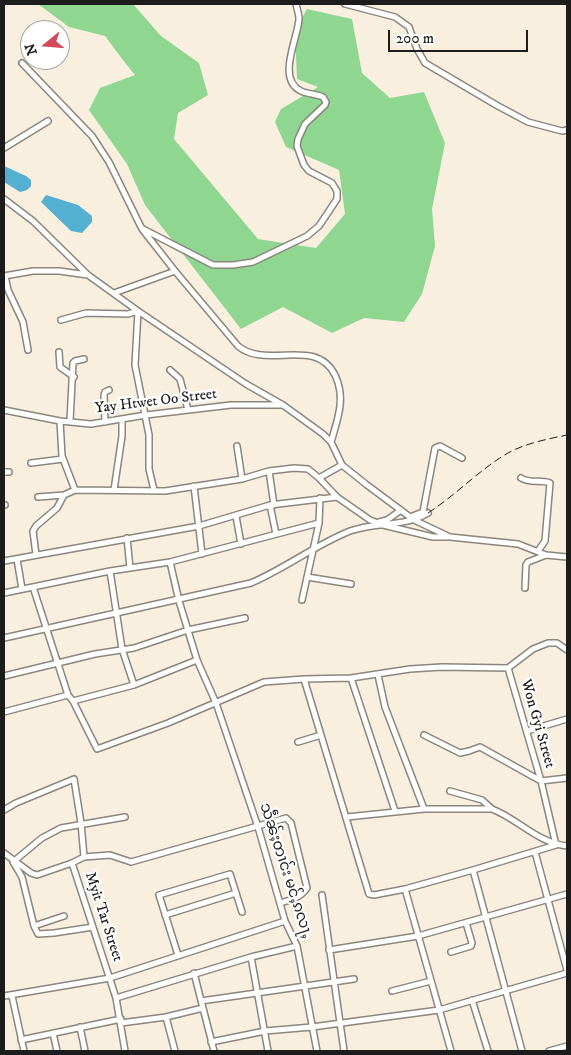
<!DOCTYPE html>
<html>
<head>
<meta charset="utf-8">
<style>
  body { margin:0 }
  #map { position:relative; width:571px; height:1055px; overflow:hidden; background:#f8efdf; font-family:"IM FELL DW Pica",serif }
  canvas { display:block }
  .frame { position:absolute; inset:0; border:5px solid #1c1c1c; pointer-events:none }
  .north { position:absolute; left:20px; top:20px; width:50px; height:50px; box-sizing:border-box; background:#fff; border:1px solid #a4a4a4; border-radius:50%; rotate:253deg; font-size:14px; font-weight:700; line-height:20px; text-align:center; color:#1c1c1c }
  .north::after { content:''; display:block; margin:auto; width:18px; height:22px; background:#d1495b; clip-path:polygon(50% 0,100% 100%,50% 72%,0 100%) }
  .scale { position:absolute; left:388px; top:30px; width:140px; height:22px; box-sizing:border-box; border:2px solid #1c1c1c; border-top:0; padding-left:6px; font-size:15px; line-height:18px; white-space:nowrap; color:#1c1c1c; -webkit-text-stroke:4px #fff; paint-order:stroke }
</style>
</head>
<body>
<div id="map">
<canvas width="571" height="1055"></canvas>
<div class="frame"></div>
<div class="north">N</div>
<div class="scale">200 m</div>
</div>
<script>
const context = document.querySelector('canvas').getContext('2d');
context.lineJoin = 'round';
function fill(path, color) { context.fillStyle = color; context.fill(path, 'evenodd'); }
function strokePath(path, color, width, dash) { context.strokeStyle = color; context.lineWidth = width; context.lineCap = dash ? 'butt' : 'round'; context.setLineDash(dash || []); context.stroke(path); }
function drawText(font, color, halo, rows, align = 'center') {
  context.font = font + ' "IM FELL DW Pica","Noto Sans Myanmar",serif'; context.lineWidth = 4.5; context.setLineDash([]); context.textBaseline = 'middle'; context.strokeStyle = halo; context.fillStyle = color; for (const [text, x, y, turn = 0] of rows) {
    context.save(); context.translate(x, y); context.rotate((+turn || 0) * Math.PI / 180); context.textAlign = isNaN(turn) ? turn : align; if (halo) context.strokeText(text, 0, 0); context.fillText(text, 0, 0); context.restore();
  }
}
fill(new Path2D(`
  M38,4H133L161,36L199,63L208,95L178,113L174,139L258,239L316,248L345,214L339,170L286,147L275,122L281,109L318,87L297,79L295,31L307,9L352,19L362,73L390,98L424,92L445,143L432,209L435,246L422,294L404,322L364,318L332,333L283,307L241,329L145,205L127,164L89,110L100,88L135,75L126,64L105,36L69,27Z`), '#8fd791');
fill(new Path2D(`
  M4,166L26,176L31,180V186L27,190L20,192L4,182Z
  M46,195L78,205L92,216V222L82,233L71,231L41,202Z`), '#53b0d1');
const street = new Path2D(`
  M345,4L395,17L409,27L417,49L425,63L498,106L528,122L562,131L567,130
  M22,63L92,136L109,162L142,229L175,271L238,346C266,370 316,336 335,375C346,398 338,418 331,442
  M4,148L48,121
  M4,199L33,221L88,275L138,311L246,384L283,405L323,434L331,442L342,465L367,485L414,520L450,537L518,544L546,555L567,557
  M143,229L213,265H233L253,262L307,236L319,226L337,199V191L332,183L309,171L304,165L297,146L298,139L305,124L325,105L326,102L323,97C316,94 307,94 301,91C276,79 298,38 299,19C299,14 297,9 296,4
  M4,276L33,271H59L88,275
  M5,276L8,290L23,322L28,350
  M114,293L175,271
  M61,320L86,313L128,314L138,311L135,365L149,435V469L154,490
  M59,352L60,367L74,377
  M170,370L180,379L188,410
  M4,410L60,421L91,424L146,415L231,405H283
  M70,421L73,363L75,361L84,359
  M105,422L104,395L105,392L109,390
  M237,446L242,479
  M31,463L63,459
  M269,471L274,505
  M4,472H9
  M319,478L342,465
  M521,478C530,484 541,479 550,483L545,541L538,551
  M194,486L202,554
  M75,490L165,491L242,479L269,471L294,468L308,469L319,478L337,497
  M114,490L122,436V419
  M38,497L64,495
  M4,505H5
  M270,505L276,534
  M236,516L241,544
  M410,517L423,512L435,448L440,446L462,458
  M379,522L387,520L401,510
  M127,538L130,568
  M36,555L33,531L36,526L57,508L64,495L75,490L62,456L60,421
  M17,559L22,589
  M4,561L199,526L270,505L337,497L370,520L383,525L433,537H447
  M170,562L179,601L197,660L216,703L258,827L285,921L297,946L317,1051
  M110,571L122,649L134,685
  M307,577L351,584
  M33,587L68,695
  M525,588L526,565L528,562L546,555
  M4,593L110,571L170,562L319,523
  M302,600L319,523L320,498
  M4,638L251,583C286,568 315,545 350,531C377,521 402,528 428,513
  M508,668L541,781L556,845
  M378,675L385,707L424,809
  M4,676L95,654L134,648L188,630L245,618
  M351,678L395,811
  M304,679L369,894L374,895L405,889L473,870L556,845
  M73,701L134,685L197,660
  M4,712L68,695L73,701L97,749L168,723L264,682L304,679L351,678L410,669L442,667L508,668L533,649L548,643H557L567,650
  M527,731L567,719
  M424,735L460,753L469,751L480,747L541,781L567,778
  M298,742L321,735
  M450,791L482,800L491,808
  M4,810L16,803L74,779L81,823L84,857
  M347,817L424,809H492C518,819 538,843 567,846
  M535,852L567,970
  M4,853L31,873L37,875L72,863L84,857L110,855L131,862L286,818L291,823L307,888C300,898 291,900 280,903
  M72,863L116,998L125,1051
  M473,870L522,1051
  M405,889L451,1051
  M322,895L344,1051
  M165,915L236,893
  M34,926L64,916
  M93,927L54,933L38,934L34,926L22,877L13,862L42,838L61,828L125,817
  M329,950L418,936L567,894
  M451,952L471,946L472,943L466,923
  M178,955L159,895L230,874L242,912
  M251,957L268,1051
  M194,973L214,1051
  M392,991L431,981
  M4,996L110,978L285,921
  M12,996L24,1051
  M116,998L251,957L297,946
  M472,1000L488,1051
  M201,1001L354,979
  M166,1017L175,1051
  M121,1023L166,1017L203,1008
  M80,1027L85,1051
  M53,1033L57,1051
  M21,1040L121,1019
  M211,1042L265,1031L312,1027L439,1010L567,973
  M549,1051L567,1046`);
strokePath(street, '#8a867e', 8);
strokePath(street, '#fff', 5);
strokePath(new Path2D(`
  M428,513C456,495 480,469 508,453C526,443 548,439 567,435`), '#1c1c1c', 1, [8, 4]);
drawText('15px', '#1c1c1c', '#fff', [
  ["Yay Htwet Oo Street",156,402,-7],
  ["Won Gyi Street",537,724,74],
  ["သဵၼ်ႈတၢင်း မင်ႇၵလႃႇ",285,871,72],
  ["Myit Tar Street",103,917,72]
]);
</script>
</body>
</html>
